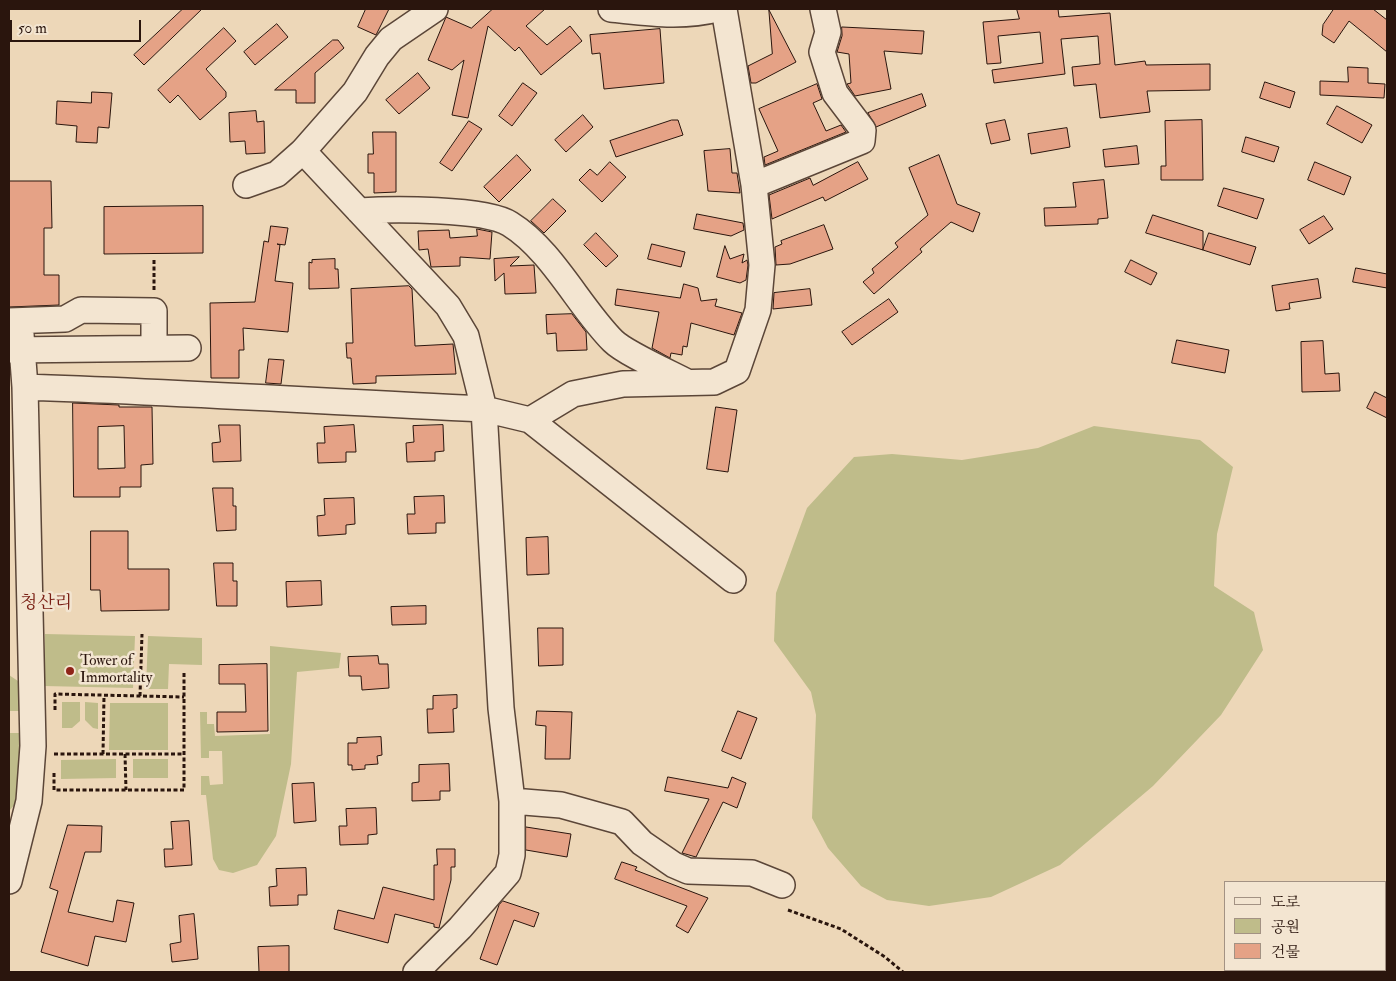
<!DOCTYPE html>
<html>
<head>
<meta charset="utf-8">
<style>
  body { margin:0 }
  #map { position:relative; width:1396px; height:981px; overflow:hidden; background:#edd7b8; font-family:"IM FELL Double Pica","Noto Serif KR",serif }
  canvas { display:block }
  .frame { position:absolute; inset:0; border:10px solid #2a150d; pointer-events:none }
  .legend { position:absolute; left:1224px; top:881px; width:162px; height:90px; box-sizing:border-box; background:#f3e5d1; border:1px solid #a39283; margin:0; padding:6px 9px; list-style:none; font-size:15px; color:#2a150d }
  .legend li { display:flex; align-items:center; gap:10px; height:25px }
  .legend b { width:25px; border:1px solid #a39283 }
  .scale { position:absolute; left:10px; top:20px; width:131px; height:22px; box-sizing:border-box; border:2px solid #2a150d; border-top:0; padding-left:6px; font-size:15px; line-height:18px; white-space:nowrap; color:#2a150d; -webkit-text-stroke:4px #f3e5d1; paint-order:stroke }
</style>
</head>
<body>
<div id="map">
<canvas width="1396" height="981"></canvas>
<div class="frame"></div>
<ul class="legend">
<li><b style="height:6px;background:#f3e5d1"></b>도로</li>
<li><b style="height:14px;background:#bfbc8a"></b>공원</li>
<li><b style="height:14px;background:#e5a286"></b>건물</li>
</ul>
<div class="scale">50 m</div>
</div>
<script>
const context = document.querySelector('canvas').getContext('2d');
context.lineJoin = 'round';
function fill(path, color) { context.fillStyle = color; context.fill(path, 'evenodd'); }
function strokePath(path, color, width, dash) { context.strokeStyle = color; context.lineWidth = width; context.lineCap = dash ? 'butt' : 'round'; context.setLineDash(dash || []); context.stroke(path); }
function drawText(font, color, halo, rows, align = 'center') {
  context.font = font + ' "IM FELL Double Pica","Noto Serif KR",serif'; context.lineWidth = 5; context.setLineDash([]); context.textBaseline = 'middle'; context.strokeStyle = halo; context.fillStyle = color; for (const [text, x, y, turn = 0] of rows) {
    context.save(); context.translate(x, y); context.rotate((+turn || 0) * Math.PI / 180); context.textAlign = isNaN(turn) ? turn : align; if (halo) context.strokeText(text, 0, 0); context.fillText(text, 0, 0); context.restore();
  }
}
fill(new Path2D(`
  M1094,426L1200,440L1233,467L1217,534L1214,586L1254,612L1263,650L1221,715L1153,786L1060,865L991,897L929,906L887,900L861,886L828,848L812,818L816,715L811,692L774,641L776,593L807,508L854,457L892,454L962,460L1038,448Z
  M45,634L135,636L133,688L44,686Z
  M148,636L202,638V665L169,664L168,689H146Z
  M270,646L341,653L339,668L297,672L291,764L276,836L257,865L233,873L219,870L213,859L206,795H201V776H209L210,785L223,784L222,751H209V758H201L200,712H207V724H214L215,736L270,734Z
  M9,675L18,681L20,711H9Z
  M62,702H80V721L72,728H62Z
  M85,702L98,703V729L93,728L85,720Z
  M110,703H168V750H109Z
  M9,733H20L18,801L9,811Z
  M116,759V778L61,779V760Z
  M133,759H168V778H133Z`), '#bfbc8a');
const building = new Path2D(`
  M183,9H202L144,65L134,55Z
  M366,9H389L376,35L358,27Z
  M493,9H545L526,26L547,45L570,26L582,41L541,75L519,47L515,51L488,26L468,118L452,115L464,60L452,70L428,60L446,17L471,28Z
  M1017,9H1058L1059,17L1110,13L1115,65L1145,61L1146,65L1210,64V90L1147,91L1150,112L1100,118L1096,84L1074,86L1072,67L1100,64L1098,36L1061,39L1065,74L994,83L992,70L1043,63L1040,32L998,36L1001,63L987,64L983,22L1019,19Z
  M1334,9H1373L1387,20V52L1349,21L1334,43L1322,35L1323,25Z
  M769,10L796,62L756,83H751L748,66L772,54Z
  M277,24L288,37L255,65L244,52Z
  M842,27L924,31L922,54L884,51L891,89L855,96L847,84L851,83L849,54L837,52L842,36Z
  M224,28L236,41L206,69L226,92V97L200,120L178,95L170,103L158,90Z
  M660,29L664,83L604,89L600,53L592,54L590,35Z
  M333,40H338L344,48L315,73V103H296V90H275Z
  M1348,67L1368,68V83L1385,84L1384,98L1320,95V81L1348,82Z
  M418,73L430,88L399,114L386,100Z
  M1265,82L1295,92L1290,108L1260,98Z
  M523,83L537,93L512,126L499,116Z
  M817,84L822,99L813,103L826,131L841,125L846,132L765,165L764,157L778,151L759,109Z
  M92,92L112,93L109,128L98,127L97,143L76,142L77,126L56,124L57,101L91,103Z
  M922,94L926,106L876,127L868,113Z
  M1337,106L1372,125L1362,143L1327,124Z
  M256,111L257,122L264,121L265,153L246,154L245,141L230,142L229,113Z
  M583,115L593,127L566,152L555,140Z
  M672,120H678L683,135L616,157L610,141Z
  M1005,120L1010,140L991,144L986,124Z
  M1202,120L1203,180H1161V166H1166L1165,121Z
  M469,121L482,129L452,171L440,163Z
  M1067,128L1070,147L1031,154L1028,134Z
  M373,132H396V192L374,193V173H368V154H373Z
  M1246,137L1279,147L1274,162L1242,152Z
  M1137,146L1139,164L1105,167L1103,150Z
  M730,149L732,173H737L740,193L708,191L704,151Z
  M517,155L531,170L499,202L484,187Z
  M939,155L957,204L980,213L973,232L951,222L920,249L922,252L874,294L863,282L874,273L872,269L898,247L895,243L928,215L909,168Z
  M610,162L626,177L602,202L579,180L590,169L597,175Z
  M858,162L868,179L825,201L823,197L772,219L769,195L810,178L813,185Z
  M1315,162L1351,177L1344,195L1308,180Z
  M1104,180L1108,218L1098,219V224L1045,226L1044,208L1076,207L1073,183Z
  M9,181H51L52,228H44V275H59V305L9,307Z
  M1224,188L1264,199L1257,219L1218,206Z
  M553,199L566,211L544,233L531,221Z
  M203,206V253L104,254V207Z
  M697,214L743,223L744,230L731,236L694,229Z
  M1153,215L1203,231V250L1146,233Z
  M1324,216L1333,229L1309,244L1300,230Z
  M824,225L833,249L790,264L776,265L775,247L782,244L781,241Z
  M271,226L288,228L285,245L277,244L280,245L275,281L293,283L288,332L243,328L244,350H239V378H211L210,303L255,302L264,241L268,242Z
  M477,229L492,232L490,259L460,257V266L431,267L428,249L419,250L418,231L449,230L450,238L477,236Z
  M596,233L618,256L606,267L584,245Z
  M1209,233L1256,247L1250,265L1203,250Z
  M652,244L685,252L681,267L648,259Z
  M725,246L730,259L744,254L742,263L747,260L748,265L746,280L740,283L717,277Z
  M519,257L510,266L534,265L536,293L505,294L504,273L495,281L494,259Z
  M335,259V269H338L339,288L309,289V262L312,263V260Z
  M1131,260L1157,273L1151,285L1125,272Z
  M1356,268L1387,274V288L1353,282Z
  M1318,279L1321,298L1289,303L1290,309L1276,311L1272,286Z
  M684,284L698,288L701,301L717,299L715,306L742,313L734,335L691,323L687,347L683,346L682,355L671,353L670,358L652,348L659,312L615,305L617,289L680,298Z
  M409,286L412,289L415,346L453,344L456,374L376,376V383L353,384L351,358H347L346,343H353L351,289Z
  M810,289L812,305L773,309L774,293Z
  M889,299L898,312L852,345L842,332Z
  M572,314L586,332L587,350L557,351L556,333L547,334L546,315Z
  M1177,340L1229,350L1225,373L1172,363Z
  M1323,341L1325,374L1339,373L1340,391L1302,392L1301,342Z
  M269,359L284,360L281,384L266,383Z
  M1375,392L1387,398V418L1367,408Z
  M73,403L119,405V407H152L153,464L141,465V487H120V497H74ZM124,426L125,468L98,469V427Z
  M716,407L737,410L728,472L707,469Z
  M219,425H240L241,461L213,462L212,443L220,442Z
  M354,425L356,452H346V462L318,463L317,443H325L324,427Z
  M443,425L444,451L435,452V461L407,462L406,443L414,442L413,426Z
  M213,488H233V506H236V530L217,531Z
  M444,496L445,523H436V533L408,534L407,514H415L414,497Z
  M354,498L355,524L346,525V534L318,536L317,516L325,515L324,499Z
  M91,531H128V569H169V610L101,611L100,590H91Z
  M548,537L549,574L527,575L526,538Z
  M214,563H233V581H237V606H217Z
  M321,581L322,605L287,607L286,582Z
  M426,606V624L392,625L391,607Z
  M538,628H563V665L539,666Z
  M378,656L379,664H388L389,688L362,690L361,676H349L348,657Z
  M267,664L268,731L217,732V712H246L245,684H219V665Z
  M457,695V708L453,709L454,732L428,733L427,709H433V696Z
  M537,711L572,712L570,759H545L546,726L536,725Z
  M738,711L757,718L741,759L722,751Z
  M381,737L382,755L377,756L378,764L365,765V769L352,770V765H348V743H357V738Z
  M449,764L450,791H440V800L412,801V783L419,782V765Z
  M668,777L728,788L732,777L746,783L737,808L723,802L696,857L682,853L709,799L665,791Z
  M314,783L316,821L294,823L292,784Z
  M376,808L377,834L368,835V844L340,845L339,826H347L346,809Z
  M189,821L192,865L165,867L164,849H173L171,822Z
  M68,825L102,826L101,852H85L68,912L113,922L117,900L134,903L126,942L95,936L88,966L41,952L58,891L50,888Z
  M526,827L571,834L567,857L526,850Z
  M437,849H455V867H451V880L439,928L434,927V924L395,914L388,943L334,929L338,910L374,919L383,887L434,900V865H437Z
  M622,862L637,867L635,870L708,898L688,933L676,926L687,906L615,879Z
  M306,868L307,895H298V905L270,906L269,887L277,886L276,869Z
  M503,901L539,913L534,927L514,920L497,965L480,959L499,905Z
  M194,914L198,959L172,962L170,944L181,942L179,916Z
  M289,946V972H259L258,947Z`);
fill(building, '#e5a286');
strokePath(building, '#2a150d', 1);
const minor = new Path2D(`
  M611,9C646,13 683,18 717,9
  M303,151L448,306L466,336L484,409L501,708L512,801V855L508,873L460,928L416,972
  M246,185L277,174L303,151L355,92L377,56L391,39L435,9
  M754,185L862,141L863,130L835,93L822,52L828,32L823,9
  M359,211C391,209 485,208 510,224C552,250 579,307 613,341C625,353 670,373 687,382
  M9,321L65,319L81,310L154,311V348
  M9,350L188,348
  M25,387C178,392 331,402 484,409L530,420L733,580
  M530,420L573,394L623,384L714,382L737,371L758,310L762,265L754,185L724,9
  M512,801L561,805L622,822L642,843L674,865L688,871L752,873L782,885
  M9,881L29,801L33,746L25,387L20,321
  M1277,970L1280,972`);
strokePath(minor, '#5b4638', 28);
strokePath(new Path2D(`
  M154,290V260
  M140,696L142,634
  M55,710V694L184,697
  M54,754H184
  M103,754L104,696
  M125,754L126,790
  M54,773V790H184V671
  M788,910L841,929L885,957L903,972`), '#2a150d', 3, [4, 2.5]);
strokePath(minor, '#f3e5d1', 25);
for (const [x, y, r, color] of [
  [70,671,5,"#8f2418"]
]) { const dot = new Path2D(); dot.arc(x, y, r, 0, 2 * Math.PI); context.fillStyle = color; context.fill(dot); strokePath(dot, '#f3e5d1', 2); }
drawText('15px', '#2a150d', '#f3e5d1', [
  ["Tower of",80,662],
  ["Immortality",80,679]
], 'left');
drawText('18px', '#7a1f14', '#f3e5d1', [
  ["청산리",46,604]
]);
</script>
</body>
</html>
